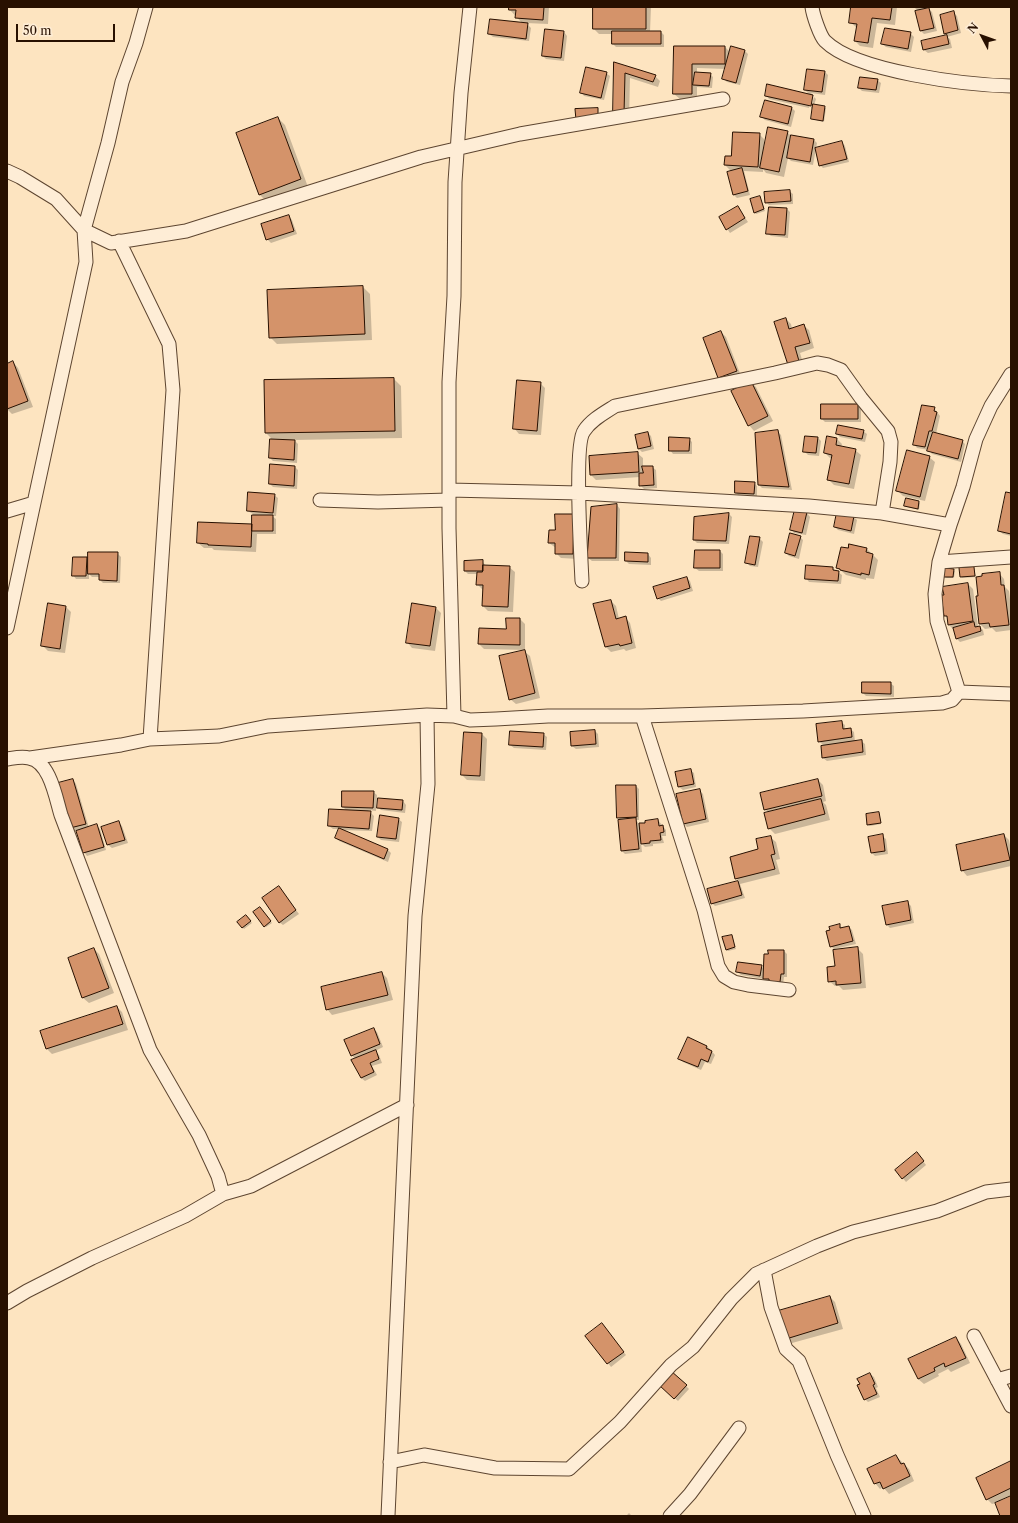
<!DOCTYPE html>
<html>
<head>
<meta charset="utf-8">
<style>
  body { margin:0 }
  #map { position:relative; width:1018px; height:1523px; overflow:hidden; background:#fde4c0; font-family:"Libre Caslon Text",serif }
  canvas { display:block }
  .frame { position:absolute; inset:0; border:8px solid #281000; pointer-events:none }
  .north { position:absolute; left:962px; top:16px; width:40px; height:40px; -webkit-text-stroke:3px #feedd6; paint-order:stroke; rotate:311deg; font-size:11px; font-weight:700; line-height:16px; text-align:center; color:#281000 }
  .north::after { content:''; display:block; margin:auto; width:14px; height:18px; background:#281000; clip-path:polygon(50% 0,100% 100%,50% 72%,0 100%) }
  .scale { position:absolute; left:16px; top:24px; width:99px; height:18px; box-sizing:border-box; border:2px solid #281000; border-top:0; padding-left:5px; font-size:12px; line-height:14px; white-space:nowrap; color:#281000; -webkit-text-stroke:3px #feedd6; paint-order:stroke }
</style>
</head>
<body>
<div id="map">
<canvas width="1018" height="1523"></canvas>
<div class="frame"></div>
<div class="north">N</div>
<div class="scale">50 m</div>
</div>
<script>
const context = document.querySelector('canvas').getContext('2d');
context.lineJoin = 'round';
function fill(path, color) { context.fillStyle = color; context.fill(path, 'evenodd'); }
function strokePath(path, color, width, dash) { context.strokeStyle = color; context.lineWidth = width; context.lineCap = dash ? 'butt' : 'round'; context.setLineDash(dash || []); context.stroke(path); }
fill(new Path2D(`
  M510,7H549L548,24L526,23L531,28L529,41L493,37L489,34L523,24L510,10Z
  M594,7H651L650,32H661L664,35V47H616L613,44V34H599L594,29Z
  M852,7H897L895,25L877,23L873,48L860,46L855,41L857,28L850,22Z
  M914,7H928L924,10L929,9L932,12L937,31L924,34L921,31L918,11Z
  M954,13L957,16L961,33L947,37L950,39L952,48L928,53L924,50L923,41L947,36L945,33Z
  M564,32L567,36L564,61L546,59L543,56Z
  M910,33L914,37L911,52L886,47L882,44Z
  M675,47H725L731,53L745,51L748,54L740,85L727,82L724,79L726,69L697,68V73L710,74L713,77L712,88L697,87V99H680L674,94Z
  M615,63L655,76L660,81L658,87L630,78L629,118H619Z
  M825,72L828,75L825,95L811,93L814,96H812L809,108L769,99L766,95H810L805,90Z
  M606,73L610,76L604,100L584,96L581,92Z
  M877,80L881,83L879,93L862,91L859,88Z
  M814,97L816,99L814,105L826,108L824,122L812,119L813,109L811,108Z
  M792,108L795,111L791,127L765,120L762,117Z
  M278,118L285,125L308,187L267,202L260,195L237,134Z
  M787,132L791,136L814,140L817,143L813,165L791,161L788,158L784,177L766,173L763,169V172L744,171L750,195L737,198L734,195L728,173L732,172L725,165L726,157H732L759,134L764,139V147H765Z
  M842,142L845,146L849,162L823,168L820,165Z
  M789,191L793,194V204L769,205L766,202Z
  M760,197L765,211L756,214L755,213Z
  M738,207L748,222L730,233L720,218Z
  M787,209L790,212L788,238L771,236L767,233Z
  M289,216L292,220L297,234L271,243L267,239Z
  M363,287L370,294L372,340L277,344L270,337Z
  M786,319L791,324L792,329L803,325L809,330L814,348L800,353L804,366L794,369Z
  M721,332L726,337L741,376L724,383L719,377Z
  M13,362L18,368L33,407L12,414L7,409V365Z
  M394,379L401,386L402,438L294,440L298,444L297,463L273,461L270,458L271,438L266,433L265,381Z
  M751,382L756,387L773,421L754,431L749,425Z
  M540,383L545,388L541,435L519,434L514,428Z
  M858,405L861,408V422H825L822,419Z
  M934,408L940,416L936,434L962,441L965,444L961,462L932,454L929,450L917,448L914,444Z
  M777,431L781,435L792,490L762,488L759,485Z
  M863,431L867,434L865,442L840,437L837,434Z
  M648,433L651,436L654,449L642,452L639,449Z
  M818,438L821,441L819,456L808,455L804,451Z
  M689,439L692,442V454H673L670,450Z
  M837,439L842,444L841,447L855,450L861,455L854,489L834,485L829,480L833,459L830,458L825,453Z
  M637,453L643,458V467H652L656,470L657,488L644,489L640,485V477L596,480L591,475Z
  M929,457L935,462L925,501L903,496L898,491Z
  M295,467L298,470L297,489L273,487L270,484Z
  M754,483L757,486V497L739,496L736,493Z
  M1011,494V536L1003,534L999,531Z
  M274,495L278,498L276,516H272L276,519V534H257L256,552L214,550L212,548H204L198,543L252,525L253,527V514L248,511Z
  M907,499L919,502L920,503L919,510L907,507L905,506Z
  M617,505L620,509L619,561H592L588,558Z
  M795,511L807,513L810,517L806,535L794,533L791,529Z
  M838,513L854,517L857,520L854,534L838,530L835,527Z
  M729,514L732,517L729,544L697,543L694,540Z
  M573,515L578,559L561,558L556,553V548L549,543L556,531Z
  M800,537L803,540L799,559L789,556L786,553Z
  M759,538L763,542L758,567L750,566L746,562Z
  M867,549L878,560L874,579L866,578V580L846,575L837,567Z
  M720,551L723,554V571H699L695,568Z
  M117,553L121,557L120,583H103L100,580V577H92L89,574V579H76L73,575L86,558L89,561Z
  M626,553L648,554L651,558V565L629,564L626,561Z
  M482,561L486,566L509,567L515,572L513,612L488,611L483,606V590L477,584L478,574H468L465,571Z
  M832,568L842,575L841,584L809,582L806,578Z
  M974,568L976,577L962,578L961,577Z
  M953,570L955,571L954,578H947L945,577Z
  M999,573L1004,579L1005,587L1009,591L1011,608V630L996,632L992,628L985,629L980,624L979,597Z
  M687,578L690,581L693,591L661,601L658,598Z
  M968,584L973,589L978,627H980L983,630L984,635L960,642L956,638L954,630L949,625L948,619L945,615Z
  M611,601L616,606L619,619L625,617L630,623L636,648L626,651L624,649L611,652L606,647L594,605Z
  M66,607L71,612L65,653L48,651L42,645Z
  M436,608L441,613L435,651L412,648L407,642Z
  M520,619L525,624V650L484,649L479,644L480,629L507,630Z
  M525,652L530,656L540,698L516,704L510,699Z
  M890,683L894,686V697L866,696L863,693Z
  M841,722L845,725V729H850L854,732L855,742L861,741L865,744L866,755L827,761L823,758L824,746L819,741Z
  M595,731L598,734L599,747L576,749L572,746L571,733Z
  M465,733L482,734L487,739L485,781L467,780L462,775Z
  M543,734L547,737L546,750L514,748L510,745Z
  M690,770L694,773L696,787L683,790L679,787L677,773Z
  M73,780L76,784L89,828L97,826L100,829L106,850L87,856L84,852L77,830L74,831L71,828Z
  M818,780L823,785L826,801L823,802L826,805L830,820L775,834L769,828V813L765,809Z
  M636,786L639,789V820H636L639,824L658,820L666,830V836H662L664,843L653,844V846L645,847L641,843L642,852L625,854L622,851L621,821L618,817Z
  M699,790L703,794L709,822L687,827L684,824Z
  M373,792L377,795L376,811L368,810L374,816L372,831L340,830L388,850L391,853L388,862L339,841L336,838L340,829H333L329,826L347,811L343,807Z
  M403,801L406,805L405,813L381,810L378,807Z
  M878,813L881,824L870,826L868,825Z
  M398,819L402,822L399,842L381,840L378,837Z
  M118,822L122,826L128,843L112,848L108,845L102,828Z
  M1004,835L1009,840L1011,850V866L967,876L962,870Z
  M882,836L886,839L888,854L875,856L872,853Z
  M770,837L776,842L780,859L776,860L780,874L740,884L745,898L715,906L712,903L708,890L739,881L736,878Z
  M279,887L299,914L283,925L279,922Z
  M907,902L911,906L914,923L890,928L886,924Z
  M261,909L272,923L266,927L265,926Z
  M246,916L252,923L244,929L238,922Z
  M839,925L842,928L849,927L852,930L856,944L834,949L831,946Z
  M731,936L736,949L728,951L726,950Z
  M857,948L863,954L866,988L843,990L839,986H835L829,981L836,967Z
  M94,949L99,954L114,993L89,1003L83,998L69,959Z
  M784,951L787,954V977H784L783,985L768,982L764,979L741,975L738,972L761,966L764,969Z
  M382,973L387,978L393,1000L332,1015L327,1009Z
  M117,1007L122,1012L128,1030L52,1054L47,1049L42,1031Z
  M373,1029L377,1032L383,1047L375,1051L379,1055L382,1063L372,1066L377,1075L365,1081L361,1078L355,1059L352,1055Z
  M688,1039L707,1046L715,1055L711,1064L705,1062L701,1070L683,1062L680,1059Z
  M920,1157L926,1165L906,1182L896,1170Z
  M830,1297L835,1302L843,1329L792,1343L787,1338Z
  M602,1324L626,1355L611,1367L587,1336Z
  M956,1338L961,1344L970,1363L951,1372L948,1369L938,1374L939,1376L924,1384L918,1379Z
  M672,1372L689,1389L678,1401L660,1385Z
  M870,1374L874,1377L878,1387L876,1388L880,1397L868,1402L865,1399Z
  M896,1456L909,1469L914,1481L889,1494L883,1487L880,1489L875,1483Z
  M1011,1462V1495L1001,1500L1002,1501L1011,1498V1516H1001L996,1503L992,1504L987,1499Z
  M629,1513L632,1516H626Z`), '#0003');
const building = new Path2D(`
  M509,7H544L543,20L515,18L516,10H509Z
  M593,7H646V29H593Z
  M851,7H892L890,20L872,18L868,43L854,41L857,24L849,23Z
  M929,8L934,28L920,31L915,11Z
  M954,11L958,30L944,34L940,15Z
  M490,19L528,23L526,39L488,34Z
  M885,28L911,32L908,49L881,44Z
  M545,29L564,31L561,58L542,56Z
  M612,31H661V44H612Z
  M947,35L949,44L923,50L921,41Z
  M674,46H725V64H692V94H673Z
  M731,46L745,50L736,83L722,79Z
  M614,62L656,75L653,82L625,73L624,114H613Z
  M586,67L607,72L601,98L580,93Z
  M807,69L825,71L822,92L804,90Z
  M695,72L711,73L709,86L693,85Z
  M860,77L878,79L876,90L858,88Z
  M767,84L813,95L811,106L765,96Z
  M765,100L792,107L788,124L760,117Z
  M813,104L825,106L823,121L811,119Z
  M598,108V118L576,120L575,109Z
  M278,117L301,179L259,195L236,133Z
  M768,127L788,131L779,172L760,168Z
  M733,132L760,133L758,167L724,165L725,156H731Z
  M791,135L814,139L810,162L787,158Z
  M842,141L847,159L819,166L815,148Z
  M742,168L748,191L733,195L727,172Z
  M790,190L791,201L765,203L764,192Z
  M760,196L764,209L754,213L750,199Z
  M738,206L745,218L726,230L719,217Z
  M769,207L787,208L785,235L766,234Z
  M289,215L294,231L266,240L261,224Z
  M363,286L365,334L269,338L267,290Z
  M786,318L789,329L804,324L810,343L795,347L799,361L788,365L774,322Z
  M721,331L737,371L718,378L703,338Z
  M13,361L28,401L7,409V364Z
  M394,378L395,431L265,433L264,380Z
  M517,380L541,382L537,431L513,429Z
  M751,381L768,416L748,426L731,391Z
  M821,404H858V419H821Z
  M922,405L935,407L934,411L937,412L932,431H929L925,447L913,445Z
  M838,425L864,430L862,439L836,434Z
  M778,430L789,487L758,485L755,433Z
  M648,432L651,446L638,449L635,435Z
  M933,432L963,440L958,459L927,451Z
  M805,436L818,437L816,453L803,452Z
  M827,436L837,438L836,445L856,449L849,484L827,480L832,455L824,453Z
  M669,437L690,438L689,451H669Z
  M270,439L295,440L294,460L269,458Z
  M907,450L930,456L920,497L896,491Z
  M638,452L639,472L590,475L589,456Z
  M270,464L295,466L294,486L269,484Z
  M642,466H653L654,485L639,486V473H643Z
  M735,481L755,482L754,494L735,493Z
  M248,492L275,494L273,513L247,511Z
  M1006,492L1011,493V534L998,531Z
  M906,498L919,501L918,509L904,506Z
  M617,504L616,558H587L591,507Z
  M795,509L807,512L802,533L790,530Z
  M837,512L854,516L851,531L834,527Z
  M729,513L726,541L693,540L694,517Z
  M555,514H574L573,554H555V543H548L549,530H555Z
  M252,515H273V531H252Z
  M198,522L252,524L251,547L208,545V544L197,543Z
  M790,533L801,536L795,556L785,553Z
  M750,536L760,537L755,565L745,563Z
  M849,544L867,548L866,552L873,554L869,575L861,573V575L840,570V569L836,568L841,547L848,548Z
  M695,550H720V568H694Z
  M88,552H118L117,581L99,580V574H88Z
  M625,552L648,553V562L625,561Z
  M73,557H87L86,576H72Z
  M483,560V571H464V561Z
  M483,565L510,566L508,607L482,606L483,585H476L477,572H482Z
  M806,565L833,567V570L839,571L838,581L805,579Z
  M974,567L975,576L960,577L959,568Z
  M945,568L954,569L953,577H944Z
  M1000,572L1001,585H1004L1009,625L990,627L989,623L979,624L976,596H978L976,577L982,576V574Z
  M687,577L690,588L657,599L653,587Z
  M968,583L973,621L948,625L947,616H944L941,595H944L942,587Z
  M611,600L616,619L626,616L632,643L620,646L619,644L605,647L593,604Z
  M48,603L66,606L60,649L41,646Z
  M412,603L436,607L430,646L406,643Z
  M506,618H520V645L478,644L479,628L506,629Z
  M974,622L975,627L980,626L981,631L956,639L953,628Z
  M525,650L535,693L509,700L499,656Z
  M862,682H891V694L862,693Z
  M842,721L843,729L851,728L852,737L818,742L816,724Z
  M595,730L596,744L571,746L570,732Z
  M510,731L544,733L543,747L509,745Z
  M464,732L482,733L480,776L461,775Z
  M862,740L863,752L822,758L821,746Z
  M691,769L694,784L678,787L675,772Z
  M73,779L86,824L70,828L58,783Z
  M818,779L822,796L764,810L760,793Z
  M616,785H636L637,817L617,818Z
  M700,789L706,819L683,824L676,794Z
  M342,791H374L373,808L342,807Z
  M378,798L403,800L402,810L377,808Z
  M821,799L825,814L768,829L764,813Z
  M329,809L371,811L369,829L328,826Z
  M879,812L881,823L867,825L866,814Z
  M380,815L399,818L396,839L377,837Z
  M636,818L639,849L621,851L618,820Z
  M658,819L659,826L663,825L664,832L660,833L661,840L650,841V843L641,844L639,823H645V821Z
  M119,821L125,840L107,845L101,827Z
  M97,824L104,847L83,853L76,831Z
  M339,828L388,849L384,859L335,838Z
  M883,834L885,851L871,853L868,837Z
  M1004,834L1010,860L961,871L956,845Z
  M771,836L775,854L771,855L775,869L735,879L730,857L758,849L756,839Z
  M738,881L742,895L711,904L707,889Z
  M279,886L296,910L279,923L262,898Z
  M908,901L911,920L886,925L882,906Z
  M260,907L271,921L264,927L253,912Z
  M246,915L251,921L242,928L237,922Z
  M840,924V928L849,926L853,941L830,947L826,931L830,930L829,927Z
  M732,935L735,947L726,950L722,937Z
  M858,947L861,983L836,985V981L828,982L827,967L835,966L833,950Z
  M94,948L109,988L82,998L68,958Z
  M768,950H784V974H781L780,982H769V979H763L764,954H768Z
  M738,962L762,965L760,976L736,972Z
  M382,972L388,995L326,1010L321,987Z
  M117,1006L123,1024L46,1049L40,1031Z
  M374,1028L380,1044L351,1056L344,1040Z
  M688,1037L707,1046L706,1048L712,1051L708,1062L701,1059L698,1067L678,1059Z
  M376,1050L379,1059L370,1063L374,1072L361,1078L351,1060Z
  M917,1152L924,1161L902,1179L895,1170Z
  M830,1296L838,1323L786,1339L778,1311Z
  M602,1323L624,1352L607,1364L585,1336Z
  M956,1337L966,1358L945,1367L944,1363L934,1368L935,1371L918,1379L908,1359Z
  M671,1371L687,1385L674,1399L659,1385Z
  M870,1373L875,1384L873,1385L877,1394L864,1400L857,1385L860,1384L857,1379Z
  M896,1455L901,1464L904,1463L910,1476L883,1489L880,1482L874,1484L867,1469Z
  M1011,1461V1488L986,1500L976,1478Z
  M1011,1496V1516H1000L995,1503Z`);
fill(building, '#d4936a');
strokePath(building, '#281000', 1);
const minor = new Path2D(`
  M146,7L136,43L122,82L108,143L84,230L111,243L186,231L421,157L520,134L723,99
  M812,7C813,15 820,36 825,41C856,72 967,85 1011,86
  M7,171L20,177L56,199L84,230L86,262L7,628
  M119,241L169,344L173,390L150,739
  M449,490L579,493L809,506L882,513L950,525
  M320,500L378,502L449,500
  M7,511L34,503
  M939,562L1011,557
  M582,581C581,559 574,444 584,431C591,420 604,413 615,406L775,373L817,363L828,365L841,370L861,398L888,431L891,442L890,462L882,513
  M959,692L937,621L935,594L939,562L950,525L963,487L976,439L991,406L1011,374
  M454,716L449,528V382L454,296L455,182L461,93L470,7
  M642,716L704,910L718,966L724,976L734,982L748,985L789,990
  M30,758L121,745L150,739L219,736L268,726L427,715L454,716L470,720L496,719L548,716H642L803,711L942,703L952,700L959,692L1011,694
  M7,759C14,758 22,756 29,758C50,761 56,799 61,815L150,1050L199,1135L218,1176L223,1194
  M764,1270L771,1307L786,1349L799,1361L837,1455L864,1516
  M7,1303L27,1291L92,1258L185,1216L223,1194L251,1186L407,1105
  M974,1336L1011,1406
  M997,1380L1011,1376
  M390,1462L424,1455L495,1468L569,1469L620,1422L671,1365L693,1347L731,1299L756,1274L817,1246L853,1232L937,1211L986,1192L1011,1189
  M388,1516L415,916L428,784L427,715
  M670,1516L690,1494L739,1428`);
strokePath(minor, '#5d4530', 15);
strokePath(minor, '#feedd6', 13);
</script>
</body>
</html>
